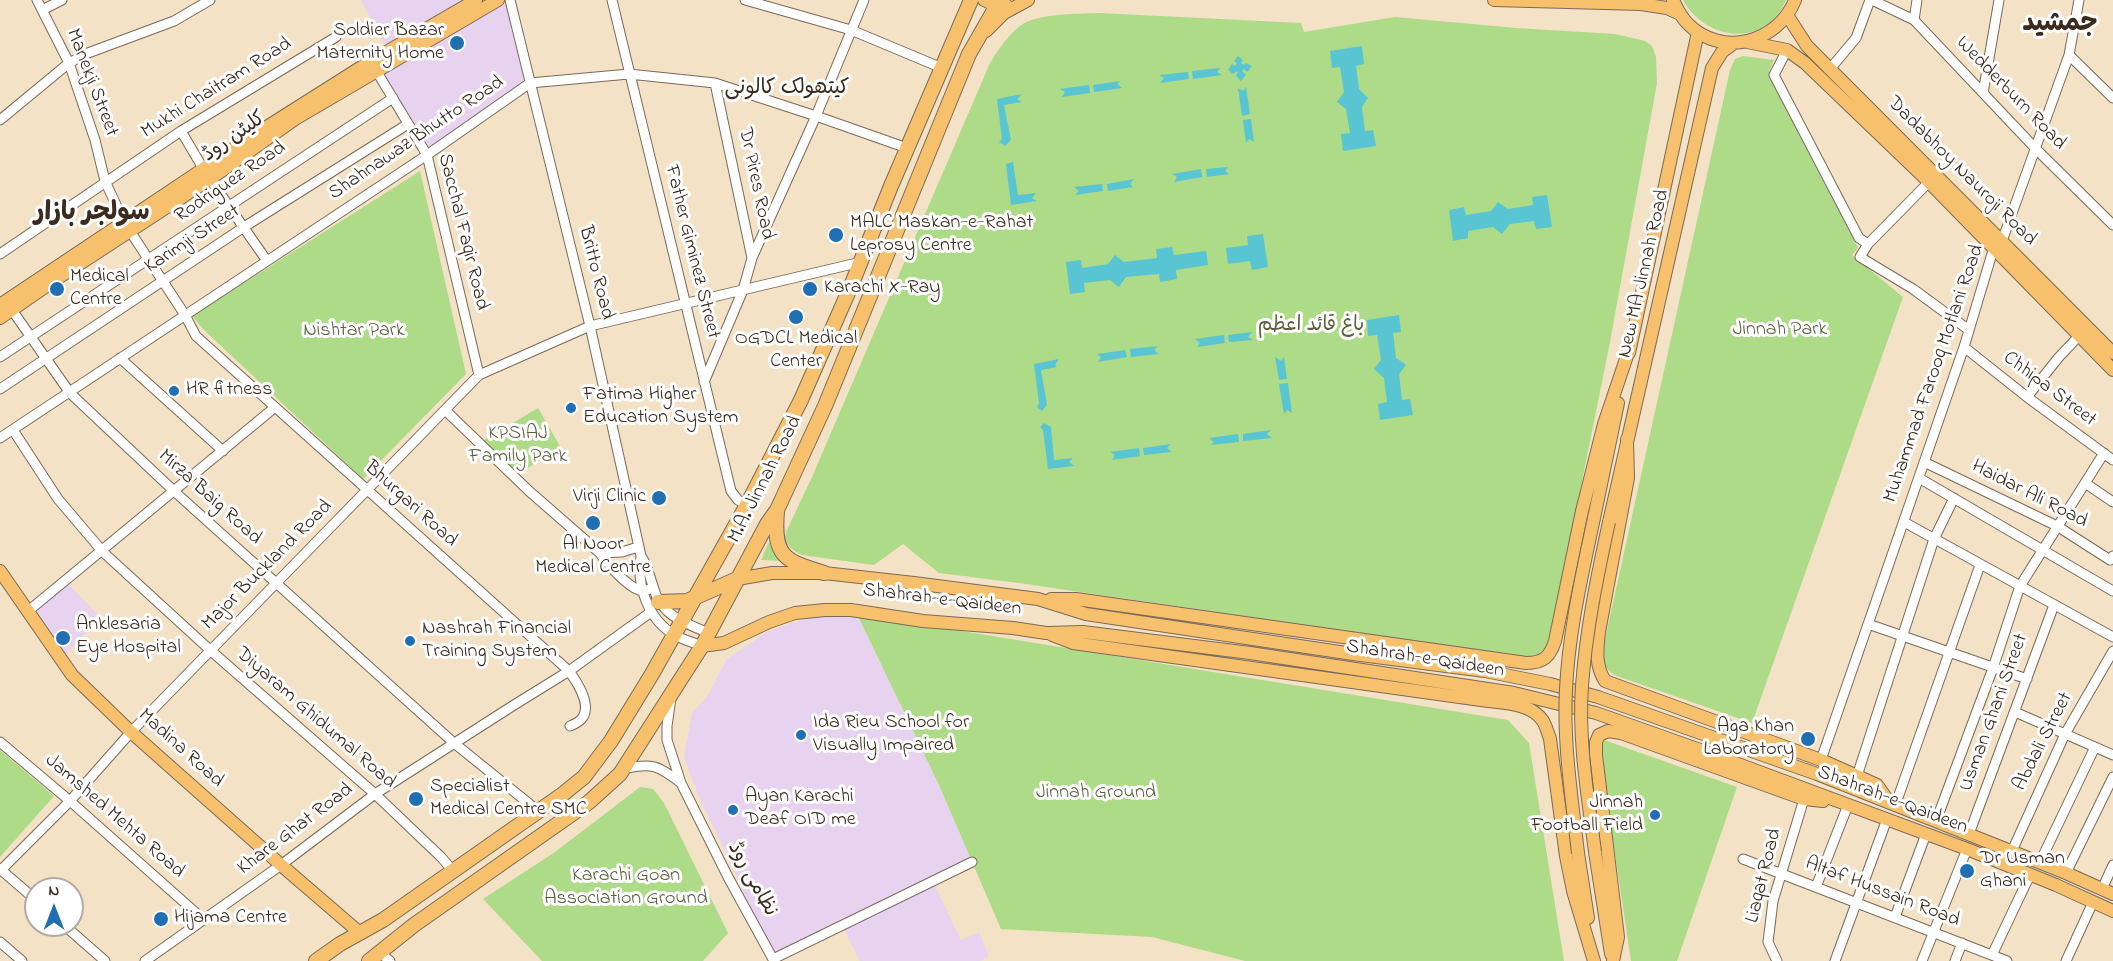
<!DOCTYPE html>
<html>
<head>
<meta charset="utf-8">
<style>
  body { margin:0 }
  #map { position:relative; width:2113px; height:961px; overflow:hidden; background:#f3e2c6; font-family:"Indie Flower",sans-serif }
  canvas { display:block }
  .north { position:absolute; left:24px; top:877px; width:60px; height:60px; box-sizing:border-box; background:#fff; border:2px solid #b1aaa5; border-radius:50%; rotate:0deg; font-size:16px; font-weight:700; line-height:24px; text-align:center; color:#3b2a1e }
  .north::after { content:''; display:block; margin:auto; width:21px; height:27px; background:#1f6fb2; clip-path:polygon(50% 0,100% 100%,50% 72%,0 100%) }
</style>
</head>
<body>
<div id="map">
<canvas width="2113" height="961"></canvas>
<div class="north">N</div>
</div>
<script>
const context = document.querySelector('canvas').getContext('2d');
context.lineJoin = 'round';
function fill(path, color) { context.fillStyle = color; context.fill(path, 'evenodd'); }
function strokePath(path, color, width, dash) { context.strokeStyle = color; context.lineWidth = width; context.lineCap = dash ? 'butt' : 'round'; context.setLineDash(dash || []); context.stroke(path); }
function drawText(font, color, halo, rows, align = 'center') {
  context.font = font + ' "Indie Flower","Playpen Sans Arabic",sans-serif'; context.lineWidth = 6; context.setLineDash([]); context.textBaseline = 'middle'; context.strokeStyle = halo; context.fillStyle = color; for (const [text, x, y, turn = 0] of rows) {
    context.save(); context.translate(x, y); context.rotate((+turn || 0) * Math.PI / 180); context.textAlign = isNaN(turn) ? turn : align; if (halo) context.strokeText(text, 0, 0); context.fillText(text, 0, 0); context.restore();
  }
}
fill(new Path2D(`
  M361,0H510L530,83L427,155L375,67L391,57Z
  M66,582L100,617L61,659L27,612Z
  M824,614H857L939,785L972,862L933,882L961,940L979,932L989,956L980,961H860L842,925L773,959L757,928L735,871L698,795L684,757L692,713L707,697L727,659L767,632L789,624Z`), '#e7d2ef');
fill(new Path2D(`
  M1683,0H1786C1767,48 1706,42 1683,0Z
  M1099,13L1301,23L1304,32L1395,17L1516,28L1615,34L1645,41L1652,46L1656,57L1657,83L1610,342L1551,635C1546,651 1539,657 1522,657L1019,583L939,573L903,544L874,565L802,555C791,550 784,544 786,532L812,477L990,63C999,49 1007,36 1020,26C1036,13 1079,14 1099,13Z
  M1743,56L1774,60L1769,72L1858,248L1852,255L1903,297L1752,723L1614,675L1605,667L1602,653L1730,70L1735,59Z
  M420,171L466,374L363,479L204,330L192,316Z
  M538,408L561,448L514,476L479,443Z
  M769,542L783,561L761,560Z
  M857,614L1508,720L1529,743L1564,961H1245L1152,937L1001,929L939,785Z
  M1604,740L1737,787L1677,961H1631L1600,753Z
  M0,750L54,796L0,857Z
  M640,787L653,789L664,803L728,933L703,961H542L483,899L555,852Z`), '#addb88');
fill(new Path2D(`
  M1362,46L1364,64L1356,66L1359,89L1368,98L1362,107L1365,131L1373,130L1376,146L1343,151L1341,134L1350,133L1346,109L1337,102L1344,92L1340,67L1332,68L1330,51Z
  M1238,56L1243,60L1241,63L1244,65L1246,63L1252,66L1247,72L1244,69L1242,71L1246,75L1241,81L1236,76L1238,72L1237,71L1233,74L1228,70L1232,64L1235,66L1237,63L1234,61Z
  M1220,68L1217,72L1222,75L1193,79L1192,71Z
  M1188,72L1189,79L1160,83L1164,78L1159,75Z
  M1120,81L1117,84L1122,88L1094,92L1093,85Z
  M1089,85L1090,93L1062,97L1065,92L1060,89Z
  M1246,87L1250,114L1242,116L1238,88L1243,91Z
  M1022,94L1017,99L1022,102L1004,105L1011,140L1005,146L999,142L1002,139L997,99Z
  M1251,119L1254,142L1249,139L1246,143L1243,120Z
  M1013,162L1018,195L1036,193L1032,198L1037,201L1011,205L1006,164Z
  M1228,167L1225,171L1229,174L1207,177L1206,169Z
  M1201,169L1202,177L1174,182L1177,177L1172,174Z
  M1134,179L1130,184L1133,187L1108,191L1107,184Z
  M1102,184L1103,191L1075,195L1079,191L1074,187Z
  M1547,195L1552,227L1536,229L1534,221L1510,224L1502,234L1493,227L1468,231V238L1453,241L1449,210L1464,207L1466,215L1491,211L1498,202L1508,209L1533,205L1532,197Z
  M1263,234L1268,267L1252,270L1250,261L1228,264L1226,248L1248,245L1247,236Z
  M1172,247L1174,255L1206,251L1208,265L1176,270L1177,279L1160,282L1159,274L1126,277L1119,287L1110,280L1084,283L1085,292L1070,294L1066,262L1081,260L1082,268L1108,264L1115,255L1124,262L1157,258L1156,249Z
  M1399,315L1401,332L1393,333L1396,358L1406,365L1399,374L1402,400L1410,399L1413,415L1380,420L1378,404L1387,402L1384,378L1374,369L1381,360L1377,335L1368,336L1367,320Z
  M1252,332L1248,337L1253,340L1229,342L1228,335Z
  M1224,335L1225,343L1197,347L1200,343L1195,339Z
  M1158,346L1154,350L1159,354L1131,357L1130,349Z
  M1125,350L1127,357L1098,362L1101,357L1097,354Z
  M1275,357L1281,361L1284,357L1287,379L1279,380Z
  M1059,359L1055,365L1057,367L1041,370L1047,405L1042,411L1037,407L1039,403L1034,364Z
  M1288,383L1292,413L1287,410L1284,414L1279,384Z
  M1044,423L1051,427L1054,460L1073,458L1069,462L1074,466L1048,469L1043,430L1040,427Z
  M1271,430L1267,434L1272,438L1243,441V434Z
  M1238,434L1239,442L1211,445L1214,442L1209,438Z
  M1171,444L1167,448L1172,452L1144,455L1143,448Z
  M1139,448L1140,456L1112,460L1115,455L1110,452Z`), '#59c5d2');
const minor = new Path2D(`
  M37,0L69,63L95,140L105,181L124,222L185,315L196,336L569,671C577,682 591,704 583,717C580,722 575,724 570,726
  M510,0L590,326L641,556C636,585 648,620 675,635C683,640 693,642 702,646
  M612,0L731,491L738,500L747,505
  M745,0L851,30L942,68
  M1872,0L1914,20L2035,148L2113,225
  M42,10L62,0
  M1914,20L1917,0
  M1787,50L1774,75L1859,238L1868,244
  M2069,55L2113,98
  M1830,69L1856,38L1870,0
  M377,72L427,155L479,375
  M715,83L752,258
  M1983,93L1999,0
  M0,120L69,63L88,53L174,21L210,0
  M181,131L204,170
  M210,179L267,261
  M1929,182L1868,244L1860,257L1913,289L1969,330
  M0,254L181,131L336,37
  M12,310L70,393L175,492L454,743L532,806L537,813
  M1964,347L2027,397L2113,460
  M0,357L393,98
  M120,358L223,451
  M704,382L743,290L752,258L816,116L864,0
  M0,389L244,227L408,124
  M2027,397L2059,357L2079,336
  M445,410L529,491L600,553C606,563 627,586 639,590C644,591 648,590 653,588
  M13,430L58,499L103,552L210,650L375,794L441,857L454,872
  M0,438L427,155L530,83L629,74L715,83L816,116L907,148
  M1924,462L2057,526L2110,560L2113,556
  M1919,478L2113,591
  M2085,483L2113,502
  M1904,522L2113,637
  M600,553L622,552L638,547
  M641,556C648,566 649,575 653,586C660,615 684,623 709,633
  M27,612L274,408
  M1868,624L2027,679
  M671,698L667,726V740L681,783L728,877L774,961
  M2015,712L2113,755
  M0,742L70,801L204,920
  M1821,760L1964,347L1994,247L2002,241L2069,55L2079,0
  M624,769C652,762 659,766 681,783
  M1857,776L1934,539L1954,498
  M1895,806L1980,565
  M1936,821L1993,668L2020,586L2104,453
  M1969,834L2054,605
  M2012,851L2065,734L2113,651
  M1743,859L2007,961
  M2040,862L2095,747
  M0,869L36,900
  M0,871L70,801L131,732L479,375L590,326L861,262
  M2066,873L2113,777
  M1816,887L1848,805
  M2102,889L2113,865
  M1895,917L1926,834
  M64,925L105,961
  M0,942L22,961
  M380,953L390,961
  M1992,955L2030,875
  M773,959L972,862
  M145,961L281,865L375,794L514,705L569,671L651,612
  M1777,961L1768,942L1773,901L1804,799
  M1835,961L1887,819
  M1922,961L1967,849
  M1955,961L1962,943
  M2066,961L2093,902`);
const major = new Path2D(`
  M984,0L997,6L1006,5
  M1494,0L1641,4L1667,8L1680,14
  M1673,0C1677,9 1681,17 1688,24C1722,58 1778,43 1795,0
  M1787,15L1807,46L2113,353
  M986,31L1004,13L1028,0
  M1747,42L1787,50L1805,63L1929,182L2113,370
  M0,305L254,135L371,61L476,0
  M0,318L55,280L210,179L295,119L498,0
  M1629,353L1698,32
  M1627,439L1628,478L1599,632C1597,650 1595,665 1605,681L1821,760L1877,785L1889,802
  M1594,518L1618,403
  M1609,522L1712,68L1722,52L1734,43
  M0,571L72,675L131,732L281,865L360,933
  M737,579L772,573H824L914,583L1038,599L1086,614L1353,654L1485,671L1550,684L1598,697L1817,774L2066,873L2113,894
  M1051,599H1076L1526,663C1543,663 1550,657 1555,641L1582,511L1604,424L1630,347
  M1052,635L1073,643L1481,700C1500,703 1531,702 1543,721C1546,726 1548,733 1550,739L1566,856L1573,891L1594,961
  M702,646L724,643L769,622L795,613L825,610H851L923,621L1013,628L1046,633L1083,632L1250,653L1514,693L1596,713L1703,751L1967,849L2056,885L2113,911
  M1595,852L1611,954
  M1578,853L1588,918
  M1613,961L1618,937L1596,755V742L1599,735L1608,731L1621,733L1804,799L1823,801`);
const highway = new Path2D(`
  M777,512C773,557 785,561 824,573
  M658,602L687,601L737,579
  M316,961L340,944L383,920L563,794L584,777L611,741L652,674L747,505L801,400L851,286L891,186L971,0
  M369,961L414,925L589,802L620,774L702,646L767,524L777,510L825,406L969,54L1000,0`);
strokePath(minor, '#7b6a59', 11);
strokePath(major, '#7b6a59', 14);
strokePath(highway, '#7b6a59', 16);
strokePath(minor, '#fff', 9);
strokePath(major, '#f7c06c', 12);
strokePath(highway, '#f7c06c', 14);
const majorBridge = new Path2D(`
  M1595,852C1588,797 1578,741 1582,686C1586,631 1597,577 1609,522
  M1578,853C1572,798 1563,744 1566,689C1569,630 1582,575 1594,518`);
strokePath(majorBridge, '#7b6a59', 14, []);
strokePath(majorBridge, '#f7c06c', 12);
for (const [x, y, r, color] of [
  [457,43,8,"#1f6fb2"],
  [836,235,8,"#1f6fb2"],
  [57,289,8,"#1f6fb2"],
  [810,289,8,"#1f6fb2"],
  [796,317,8,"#1f6fb2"],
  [174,391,6,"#1f6fb2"],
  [571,408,6,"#1f6fb2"],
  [659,498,8,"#1f6fb2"],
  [593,523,8,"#1f6fb2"],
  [63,638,8,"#1f6fb2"],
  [410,641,6,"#1f6fb2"],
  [801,735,6,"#1f6fb2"],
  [1808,739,8,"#1f6fb2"],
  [416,799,8,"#1f6fb2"],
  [733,810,6,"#1f6fb2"],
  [1655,815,6,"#1f6fb2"],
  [1967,871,8,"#1f6fb2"],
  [161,919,8,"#1f6fb2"]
]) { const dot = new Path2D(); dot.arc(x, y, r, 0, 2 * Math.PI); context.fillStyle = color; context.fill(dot); strokePath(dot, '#fff', 2); }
drawText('20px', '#3b2a1e', '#fff', [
  ["Soldier Bazar",444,32,"right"],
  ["Maternity Home",444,55,"right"],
  ["MALC Maskan-e-Rahat",850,224],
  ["Leprosy Centre",850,247],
  ["Medical",70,278],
  ["Centre",70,301],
  ["Karachi X-Ray",824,289],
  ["OGDCL Medical",796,340,"center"],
  ["Center",796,363,"center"],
  ["HR fitness",186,391],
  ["Fatima Higher",583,396],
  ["Education System",583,419],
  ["Virji Clinic",646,498,"right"],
  ["Al Noor",593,546,"center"],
  ["Medical Centre",593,569,"center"],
  ["Anklesaria",76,626],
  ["Eye Hospital",76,649],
  ["Nashrah Financial",422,630],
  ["Training System",422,653],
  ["Ida Rieu School for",813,724],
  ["Visually Impaired",813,747],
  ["Aga Khan",1794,728,"right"],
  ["Laboratory",1794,751,"right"],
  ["Specialist",430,788],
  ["Medical Centre SMC",430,811],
  ["Ayan Karachi",745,798],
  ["Deaf OID me",745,821],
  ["Jinnah",1643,804,"right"],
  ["Football Field",1643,827,"right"],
  ["Dr Usman",1980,860],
  ["Ghani",1980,883],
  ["Hijama Centre",174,919]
], 'left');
drawText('20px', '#3b2a1e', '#fff', [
  ["Manekji Street",91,83,69],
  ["Mukhi Chaitram Road",217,89,-32],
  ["Wedderburn Road",2010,94,46],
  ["کلیٹن روڈ",235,138,-35],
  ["Shahnawaz Bhutto Road",417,139,-34],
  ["Dadabhoy Nauroji Road",1961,172,45],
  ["Rodriguez Road",231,183,-34],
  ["Dr Pires Road",755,184,78],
  ["Sacchal Faqir Road",462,232,76],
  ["Karimji Street",193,240,-33],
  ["Father Giminez Street",691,252,76],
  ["Britto Road",595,273,76],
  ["New MA Jinnah Road",1645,274,-77],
  ["Muhammad Farooq Motlani Road",1935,374,-71],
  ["Chhipa Street",2049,390,37],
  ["M.A. Jinnah Road",766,480,-63],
  ["Haidar Ali Road",2029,495,27],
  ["Mirza Baig Road",209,498,42],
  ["Bhurgari Road",410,505,42],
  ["Major Buckland Road",268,566,-45],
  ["Shahrah-e-Qaideen",942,601,7],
  ["Shahrah-e-Qaideen",1425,660,9],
  ["Usman Ghani Street",1995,713,-70],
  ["Diyaram Ghidumal Road",315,719,41],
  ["Abdali Street",2044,742,-63],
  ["Madina Road",180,749,42],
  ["Shahrah-e-Qaideen",1892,801,21],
  ["Jamshed Mehta Road",114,817,41],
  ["Khare Ghat Road",296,830,-37],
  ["Liaqat Road",1765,876,-76],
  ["نظامی روڈ",751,880,61],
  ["Altaf Hussain Road",1882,893,21]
]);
drawText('20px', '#5d5f3e', '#fff', [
  ["باغ قائد اعظم",1311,327],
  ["Jinnah Park",1780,331],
  ["Nishtar Park",354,332],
  ["KPSIAJ",518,435],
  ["Family Park",518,458],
  ["Jinnah Ground",1096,794],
  ["Karachi Goan",626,877],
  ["Association Ground",626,900]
]);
drawText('21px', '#3b2a1e', '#fff', [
  ["کیتھولک کالونی",787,90]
]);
drawText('bold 26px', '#3b2a1e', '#fff', [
  ["جمشید",2060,26],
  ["سولجر بازار",92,215]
]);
</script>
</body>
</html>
